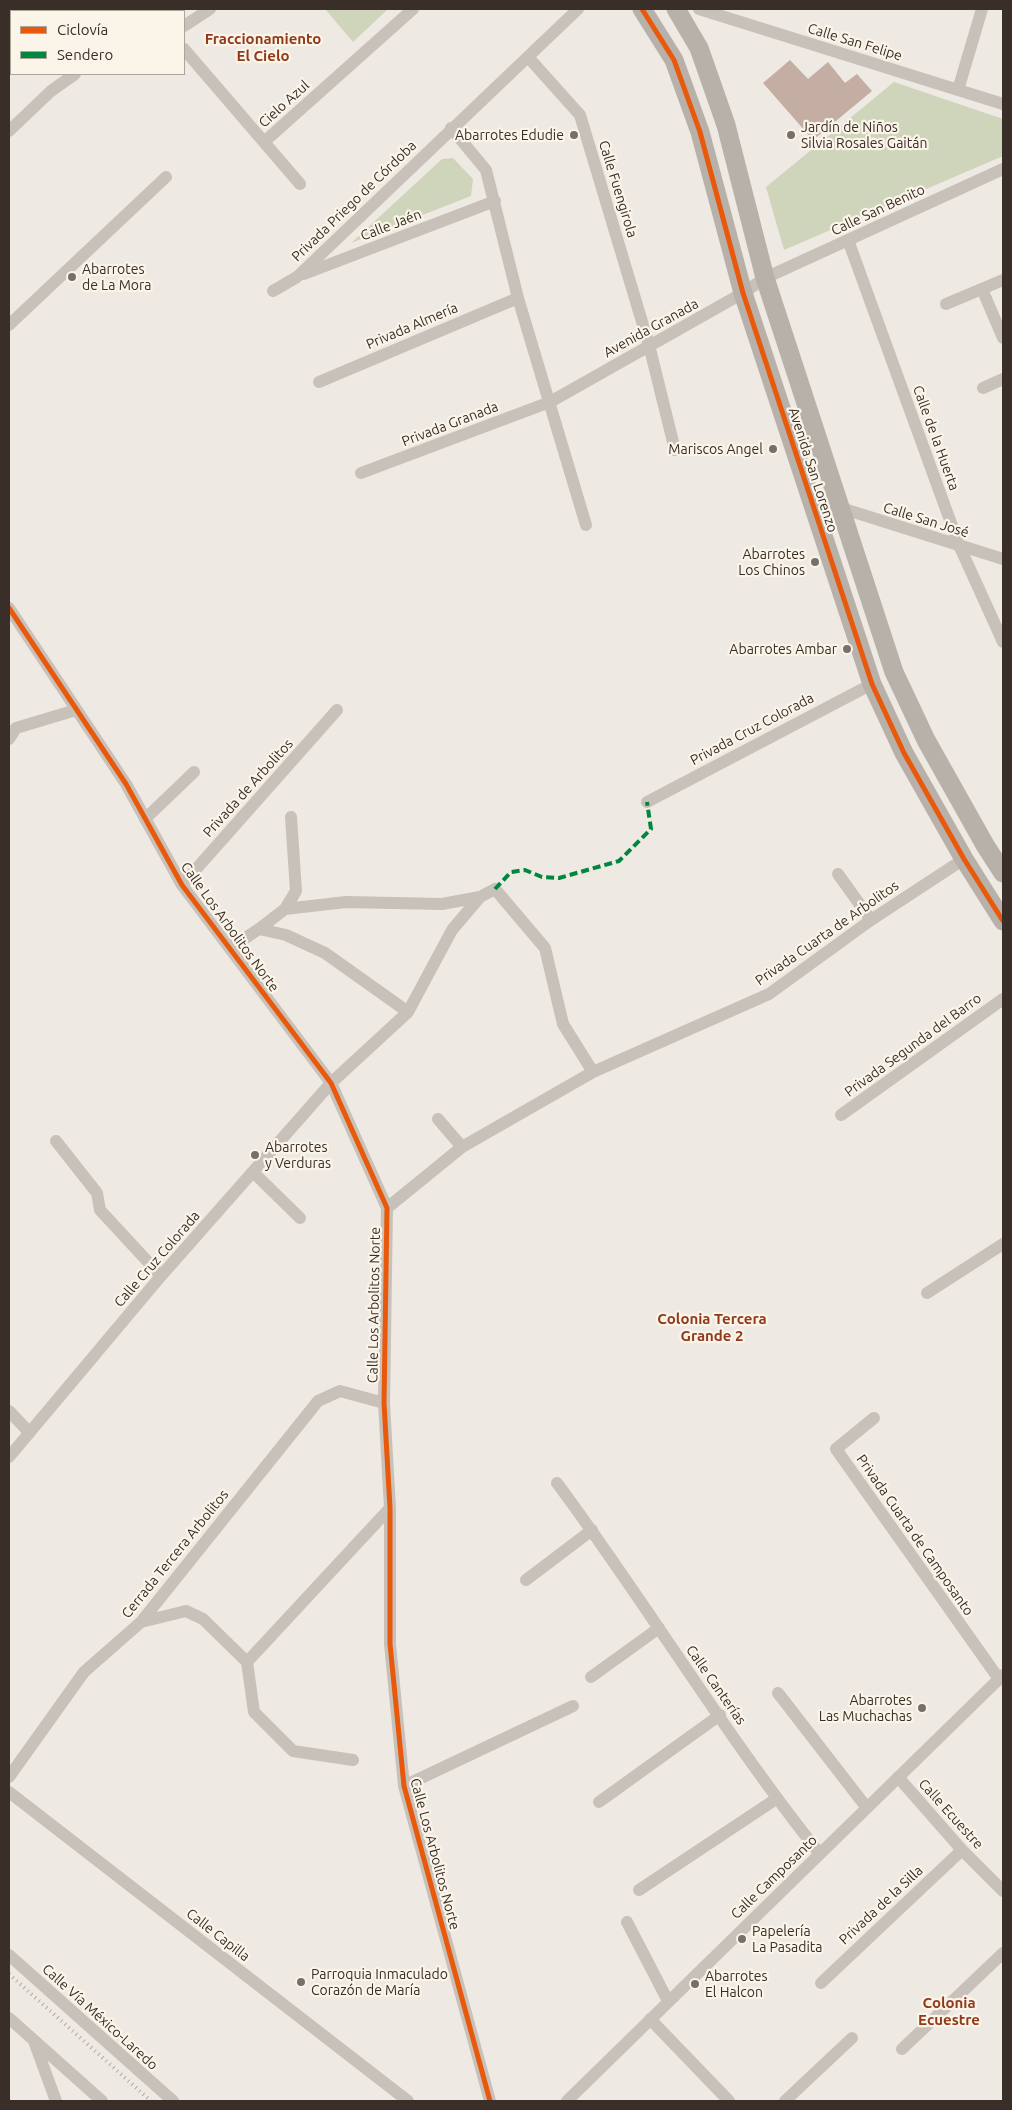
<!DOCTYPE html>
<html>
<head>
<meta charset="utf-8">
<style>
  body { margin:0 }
  #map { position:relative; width:1012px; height:2110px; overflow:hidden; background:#eee9e2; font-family:Ubuntu,sans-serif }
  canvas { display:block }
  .frame { position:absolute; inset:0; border:10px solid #392e28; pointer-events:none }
  .legend { position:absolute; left:10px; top:10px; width:175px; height:65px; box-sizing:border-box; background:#fbf4e9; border:1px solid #ada59c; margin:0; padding:6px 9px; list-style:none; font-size:15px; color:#392e28 }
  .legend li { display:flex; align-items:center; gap:10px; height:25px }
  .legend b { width:25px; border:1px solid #ada59c }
</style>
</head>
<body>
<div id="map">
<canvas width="1012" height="2110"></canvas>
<div class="frame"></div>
<ul class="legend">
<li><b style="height:6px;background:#e8590c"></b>Ciclovía</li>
<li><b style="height:6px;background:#00873e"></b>Sendero</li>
</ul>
</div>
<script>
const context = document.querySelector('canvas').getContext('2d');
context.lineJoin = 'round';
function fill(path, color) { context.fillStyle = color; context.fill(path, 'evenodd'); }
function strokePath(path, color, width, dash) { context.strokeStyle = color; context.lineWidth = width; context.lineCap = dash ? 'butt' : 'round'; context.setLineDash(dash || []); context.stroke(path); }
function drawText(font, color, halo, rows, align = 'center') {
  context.font = font + ' Ubuntu,sans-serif'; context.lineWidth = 4.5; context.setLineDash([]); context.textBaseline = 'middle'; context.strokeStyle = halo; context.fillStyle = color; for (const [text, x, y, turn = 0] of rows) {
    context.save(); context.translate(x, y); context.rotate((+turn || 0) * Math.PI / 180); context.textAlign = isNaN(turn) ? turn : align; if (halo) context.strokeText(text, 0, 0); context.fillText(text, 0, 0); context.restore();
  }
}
fill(new Path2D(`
  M325,9H388L353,42Z
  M894,82L1003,119V156L784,250L766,187Z
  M453,158L473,179L471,196L351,243L442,159Z`), '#cfd5ba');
fill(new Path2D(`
  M790,60L808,79L828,62L845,83L857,74L872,91L813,140L763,83Z`), '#c4ada2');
strokePath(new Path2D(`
  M699,9L1003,104
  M14,11L17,9
  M184,26L210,9
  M184,49L300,184
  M528,57L580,115L649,345L675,450
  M958,90L982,9
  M451,128L486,170L518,298L586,525
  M9,131L51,91L75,74
  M264,142L413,9
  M848,240L959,545L1003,642
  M304,274L495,201
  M982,289L1003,338
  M273,291L297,277L578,9
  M946,304L1003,280
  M9,325L166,177
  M319,382L518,298
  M983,388L1003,379
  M361,473L550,402L743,293L765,278L1003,169
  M841,508L1003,559
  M9,608L126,784L182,885L331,1083L387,1208L384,1403L390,1508V1644L404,1786L490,2101
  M9,739L16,728L76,710
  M647,802L872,684
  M145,819L194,772
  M838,874L871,920
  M182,885L337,710
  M285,909L296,891L291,817
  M259,929L285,909L346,902L442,904L480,897
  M230,948L259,929L286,935L325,953L408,1012
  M841,1115L1003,999
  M438,1119L462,1147
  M56,1141L97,1193L100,1210L161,1276
  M253,1172L300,1218
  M387,1208L462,1147L593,1072L769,994L871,920L964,859
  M927,1293L1003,1244
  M9,1411L29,1432
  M874,1418L836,1449L999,1679
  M9,1457L161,1276L331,1083L408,1012L452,930L480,897L495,889L545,948L563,1024L593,1072
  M557,1483C647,1604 725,1735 820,1854
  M526,1580L592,1530
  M141,1622L186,1611L203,1619L247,1662L254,1712L293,1751L353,1760
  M247,1662L390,1508
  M591,1677L659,1628
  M778,1693L867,1808
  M9,1777L84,1672L141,1622L318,1401L340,1391L384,1403
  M898,1777L962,1850L1003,1891
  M404,1786L573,1706
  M9,1792L408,2101
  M599,1802L720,1715
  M639,1890L776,1799
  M627,1922L668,2001
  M9,1955L173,2101
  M821,1983L962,1850
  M9,2018L102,2101
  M650,2019L729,2101
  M35,2044L56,2101
  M902,2049L1003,1953
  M567,2101L1003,1675
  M785,2101L852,2038`), '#c8c1ba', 12);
strokePath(new Path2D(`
  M642,9L674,60L700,132L743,293L872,684L904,753L964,859L1003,921
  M676,9L699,48L726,125L765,278L894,672L926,740L985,845L1003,873`), '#b8b1aa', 19);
strokePath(new Path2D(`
  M9,1974L151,2101`), '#afaaa5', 4, [1, 4]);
strokePath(new Path2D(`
  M495,889L511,872L525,870L542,877L559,878L619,861L651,829L647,802`), '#00873e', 4, [8, 4]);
strokePath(new Path2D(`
  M642,9L674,60L700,132L743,293L872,684L904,753L964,859L1003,921
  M9,608L126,784L182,885L331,1083L387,1208L384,1403L390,1508V1644L404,1786L490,2101`), '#e8590c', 5);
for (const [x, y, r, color] of [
  [574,135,5,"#786f69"],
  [791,135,5,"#786f69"],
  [72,277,5,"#786f69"],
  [773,449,5,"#786f69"],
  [815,562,5,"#786f69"],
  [847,649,5,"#786f69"],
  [255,1155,5,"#786f69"],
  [922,1708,5,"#786f69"],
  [742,1939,5,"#786f69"],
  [301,1982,5,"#786f69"],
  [695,1984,5,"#786f69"]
]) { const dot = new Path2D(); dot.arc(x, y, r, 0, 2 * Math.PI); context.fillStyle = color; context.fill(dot); strokePath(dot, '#fbf4e9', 2); }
drawText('14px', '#392e28', '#fbf4e9', [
  ["Calle San Felipe",855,42,17],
  ["Cielo Azul",284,104,-42],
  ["Calle Fuengirola",618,189,73],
  ["Privada Priego de Córdoba",354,201,-44],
  ["Calle San Benito",878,210,-25],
  ["Calle Jaén",391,225,-21],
  ["Privada Almería",412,326,-23],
  ["Avenida Granada",651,328,-29],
  ["Privada Granada",450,424,-21],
  ["Calle de la Huerta",936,438,70],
  ["Avenida San Lorenzo",813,470,72],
  ["Calle San José",926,520,17],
  ["Privada Cruz Colorada",752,729,-28],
  ["Privada de Arbolitos",248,788,-48],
  ["Calle Los Arbolitos Norte",230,927,54],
  ["Privada Cuarta de Arbolitos",827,933,-35],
  ["Privada Segunda del Barro",913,1045,-36],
  ["Calle Cruz Colorada",157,1259,-49],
  ["Calle Los Arbolitos Norte",374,1305,-89],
  ["Privada Cuarta de Camposanto",915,1535,55],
  ["Cerrada Tercera Arbolitos",175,1554,-51],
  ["Calle Canterías",716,1685,55],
  ["Calle Ecuestre",951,1814,48],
  ["Calle Los Arbolitos Norte",435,1854,75],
  ["Calle Camposanto",774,1877,-44],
  ["Privada de la Silla",881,1905,-43],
  ["Calle Capilla",218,1935,38],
  ["Calle Vía México-Laredo",100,2017,42]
]);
drawText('14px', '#392e28', '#fbf4e9', [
  ["Jardín de Niños",801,127],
  ["Silvia Rosales Gaitán",801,143],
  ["Abarrotes Edudie",564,135,"right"],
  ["Abarrotes",82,269],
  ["de La Mora",82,285],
  ["Mariscos Angel",763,449,"right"],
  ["Abarrotes",805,554,"right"],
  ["Los Chinos",805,570,"right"],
  ["Abarrotes Ambar",837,649,"right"],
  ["Abarrotes",265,1147],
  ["y Verduras",265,1163],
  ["Abarrotes",912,1700,"right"],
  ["Las Muchachas",912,1716,"right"],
  ["Papelería",752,1931],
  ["La Pasadita",752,1947],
  ["Parroquia Inmaculado",311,1974],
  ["Corazón de María",311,1990],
  ["Abarrotes",705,1976],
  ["El Halcon",705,1992]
], 'left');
drawText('bold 15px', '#903a19', '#fbf4e9', [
  ["Fraccionamiento",263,39],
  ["El Cielo",263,56],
  ["Colonia Tercera",712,1319],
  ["Grande 2",712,1336],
  ["Colonia",949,2003],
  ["Ecuestre",949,2020]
]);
</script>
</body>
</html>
